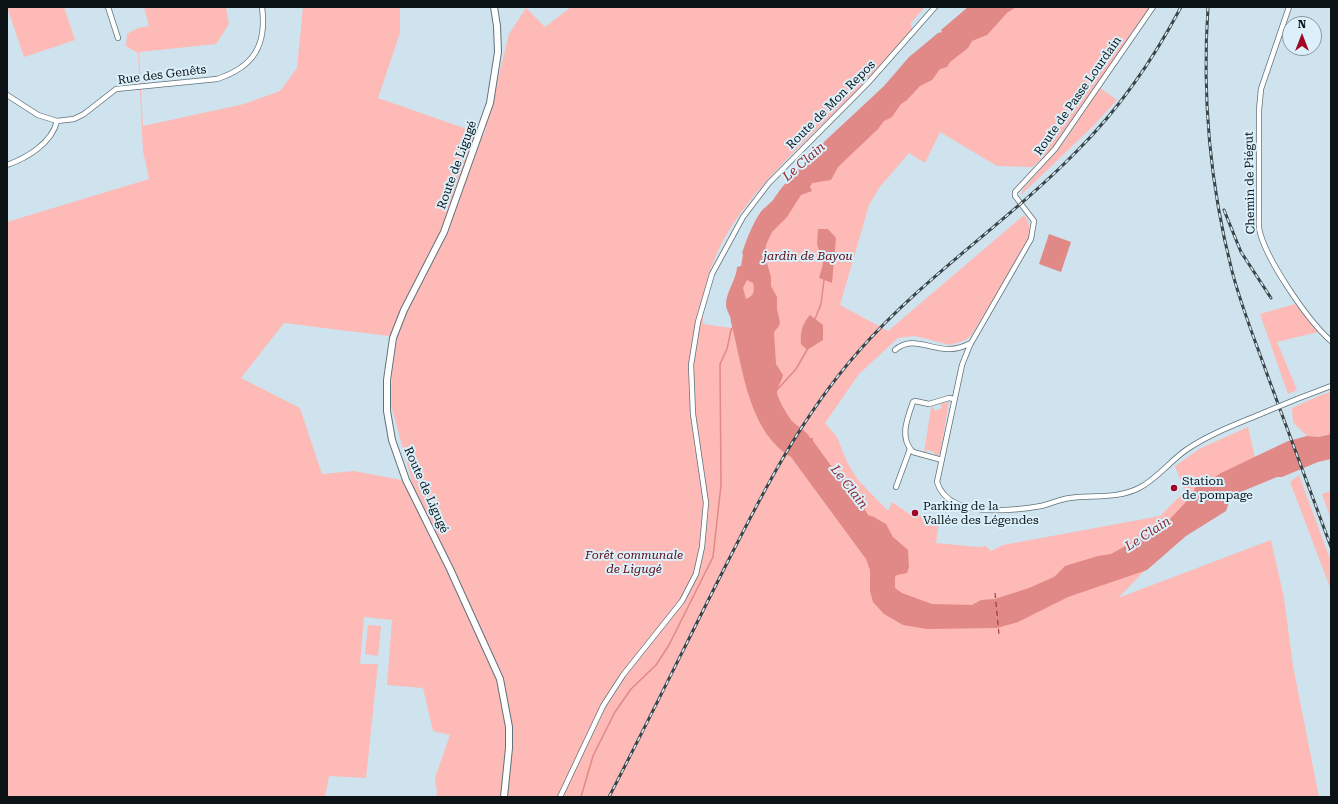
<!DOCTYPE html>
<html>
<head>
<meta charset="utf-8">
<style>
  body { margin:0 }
  #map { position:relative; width:1338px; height:804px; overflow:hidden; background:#cee3ed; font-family:"Roboto Serif",serif }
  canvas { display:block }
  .frame { position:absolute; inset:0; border:8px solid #0c1316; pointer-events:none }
  .north { position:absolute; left:1282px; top:16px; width:40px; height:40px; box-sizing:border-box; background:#dbf0fa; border:1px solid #88989f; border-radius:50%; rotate:0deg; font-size:11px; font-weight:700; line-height:16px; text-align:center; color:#0c1316 }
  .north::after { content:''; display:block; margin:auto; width:14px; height:18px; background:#a20322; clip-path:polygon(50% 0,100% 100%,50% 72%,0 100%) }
</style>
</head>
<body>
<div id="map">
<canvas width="1338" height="804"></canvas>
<div class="frame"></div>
<div class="north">N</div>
</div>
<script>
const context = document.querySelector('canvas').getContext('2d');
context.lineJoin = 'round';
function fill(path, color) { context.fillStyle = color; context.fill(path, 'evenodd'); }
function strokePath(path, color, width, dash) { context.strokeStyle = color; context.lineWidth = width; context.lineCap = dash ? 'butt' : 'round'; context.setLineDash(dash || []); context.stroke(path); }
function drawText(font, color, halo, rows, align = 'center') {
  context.font = font + ' "Roboto Serif",serif'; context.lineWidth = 4; context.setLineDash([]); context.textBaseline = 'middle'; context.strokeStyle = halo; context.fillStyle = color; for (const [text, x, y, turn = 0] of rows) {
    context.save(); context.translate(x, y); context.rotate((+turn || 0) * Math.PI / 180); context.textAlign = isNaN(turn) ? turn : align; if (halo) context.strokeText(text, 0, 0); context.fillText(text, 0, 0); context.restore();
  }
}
fill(new Path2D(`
  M7,7H64L75,40L24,57Z
  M144,7H226L229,24L216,44L139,52L143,126L244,104L280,91L297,68L303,7H400V33L378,98L484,135L509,34L526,8L545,27L571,7H925L910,24L913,29C889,56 865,83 839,108C785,162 715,220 703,300C702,307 703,316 703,324L739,329L740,283L778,214L993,7H1150L1052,149L1032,167L997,166L940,132L925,163L909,153L879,188L869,205L840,305L888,331L1024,215C1032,224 1029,234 1027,245L972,334L966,340L950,345L915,336L898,338L859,374L825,423L837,437L847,462L858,480L888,511L892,502L911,515L940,516L936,543L978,547L986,546L991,551L1003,545L1160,516L1185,491L1175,466L1201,448L1248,427L1255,458L1118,598L1271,540L1284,598L1293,666L1319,797H436L437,792L435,778L450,735L433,731L423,688L387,685L392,620L364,617L360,664H378L366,778L329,776L325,797H7V222L149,179L143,151L138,53L126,46L127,34L138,28L149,26ZM284,323L397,337L392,373L391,405L412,482L354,471L322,474L300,408L241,378Z
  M1100,88L1117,100L1092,127L1021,195L1023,189L1064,142Z
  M1295,304L1318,332L1277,342L1297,390L1288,394L1260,314Z
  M1331,392V434L1319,437L1307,436L1293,422L1292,408L1321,395Z
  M949,402L940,454L935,456L934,452L927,450L925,453H924L931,408L933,407L935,411L942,408L940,404Z
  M1299,475L1331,562V590L1290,482Z
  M1331,491V520L1322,494Z
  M368,625L381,626L378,656L365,654Z`), '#febab6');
fill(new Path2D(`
  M968,7H1016L1007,13L987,35L972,41L968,48L950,62L947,67L940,69L932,80L920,86L907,100L901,104L892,117L884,121L878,129L838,167L831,180L812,183L810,187L812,191L801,195L787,217L772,232L766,245L765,256L771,277V286L777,297V309L780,322L779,326L774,332L776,364L783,375C782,381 777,387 777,392C776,396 789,418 792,421C798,427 807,431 810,438H813V441L832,467L851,486L868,515L874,517L886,524L893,537L908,550L909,567L907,573L897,575L895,577V588L902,593L932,604L972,605L981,600L995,599L1029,588L1054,577L1065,566L1098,556L1111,554L1141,537L1148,534L1155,535L1184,504L1191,496L1195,488L1198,486L1209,481L1221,473L1288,441L1307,436L1319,437L1331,434V459L1318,462L1282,477H1277L1231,496L1226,511L1186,536L1147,570L1068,597L1018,622L997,628L927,629L903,625L884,614L873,602L870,591V570L866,559L791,457C748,431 743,368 731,322C731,315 726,311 726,304C726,292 737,278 737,267L741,266L743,255L742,253C747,239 752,225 760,213C764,207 772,203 775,197C783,185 793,174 804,164L807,163L825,141L884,86L909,57L938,33L942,32L941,30ZM747,280L753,283C755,291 754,296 746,299L743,288Z
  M818,229H828L836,238L832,283L819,278L823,264L817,244Z
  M1049,234L1071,242L1061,272L1039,264Z
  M810,315L823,325V340L807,350L801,344C800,332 802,324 810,315Z`), '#e18986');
strokePath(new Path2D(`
  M742,319L748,314
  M815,319L821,304L824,280
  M777,390L796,369L807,350
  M581,797L593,756L615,712L631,689L656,665L669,645L713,557L721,485L720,364L727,349L731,330L733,327`), '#e18986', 1.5);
strokePath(new Path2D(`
  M995,593L999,634`), '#90292e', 1, [5, 4]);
const minor = new Path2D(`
  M108,7L118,38
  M1153,7L1055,149L1015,192V196L1034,221L1031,239L970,345L962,365L937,482C948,519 1011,511 1041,506C1050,504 1060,499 1070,498C1092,495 1118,499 1139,488C1157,479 1169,462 1186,450C1209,434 1237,424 1263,413
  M1289,7L1261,89L1259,110V228C1264,257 1308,321 1331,341
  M7,95L38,115L57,121L74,119L84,114L116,89L217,79C254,67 267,45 262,7
  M7,165C27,158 52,143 57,121
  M895,350C912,335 930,350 950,349C957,349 965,346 971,343
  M1297,399L1331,386
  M942,460L913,452C899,438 907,419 913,402L915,401L929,404L949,398L954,399
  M896,487L910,449
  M560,797L603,706L623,675L682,601L696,574L702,547L706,503L693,414L691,365L698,322L712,274L743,217L769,183L868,83L935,7`);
const tertiary = new Path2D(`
  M494,7L497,26L498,52L490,103L444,232L404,310L393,338L387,380V411L392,440L406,480L450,569L500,679L509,727V748L504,797`);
strokePath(minor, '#5f727b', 6);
strokePath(tertiary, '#5f727b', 8);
strokePath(minor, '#fff', 4.5);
strokePath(tertiary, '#fff', 6);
const rail = new Path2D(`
  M1208,7C1202,96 1210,185 1232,271C1241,306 1255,340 1267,374C1288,432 1310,489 1331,547
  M1224,210L1241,252L1271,298
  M609,797C648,722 685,646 723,571C762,494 800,418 858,352C923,277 1008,222 1077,151C1119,109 1153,60 1181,7`);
strokePath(rail, '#3a4549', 3);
strokePath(rail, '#dbf0fa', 1.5, [4.5]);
const minorBridge = new Path2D(`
  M1263,413L1297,399`);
strokePath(minorBridge, '#5f727b', 6, []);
strokePath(minorBridge, '#fff', 4.5);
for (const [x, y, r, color] of [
  [1174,488,4,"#a20322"],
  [915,513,4,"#a20322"]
]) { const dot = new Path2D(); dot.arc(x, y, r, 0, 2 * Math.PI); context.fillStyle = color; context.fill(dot); strokePath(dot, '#dbf0fa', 1.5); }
drawText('12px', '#0c1316', '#dbf0fa', [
  ["Rue des Genêts",162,75,-7],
  ["Route de Passe Lourdain",1078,96,-55],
  ["Route de Mon Repos",831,105,-45],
  ["Route de Ligugé",457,165,-70],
  ["Chemin de Piégut",1250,183,-91],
  ["Route de Ligugé",426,490,66]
]);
drawText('italic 12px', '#5b0c13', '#dbf0fa', [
  ["jardin de Bayou",808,256],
  ["Forêt communale",634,555],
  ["de Ligugé",634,569]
]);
drawText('12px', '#0c1316', '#dbf0fa', [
  ["Station",1182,481],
  ["de pompage",1182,495],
  ["Parking de la",923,506],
  ["Vallée des Légendes",923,520]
], 'left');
drawText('italic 13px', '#90292e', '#dbf0fa', [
  ["Le Clain",804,162,-41],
  ["Le Clain",849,487,52],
  ["Le Clain",1148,534,-33]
]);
</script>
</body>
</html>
